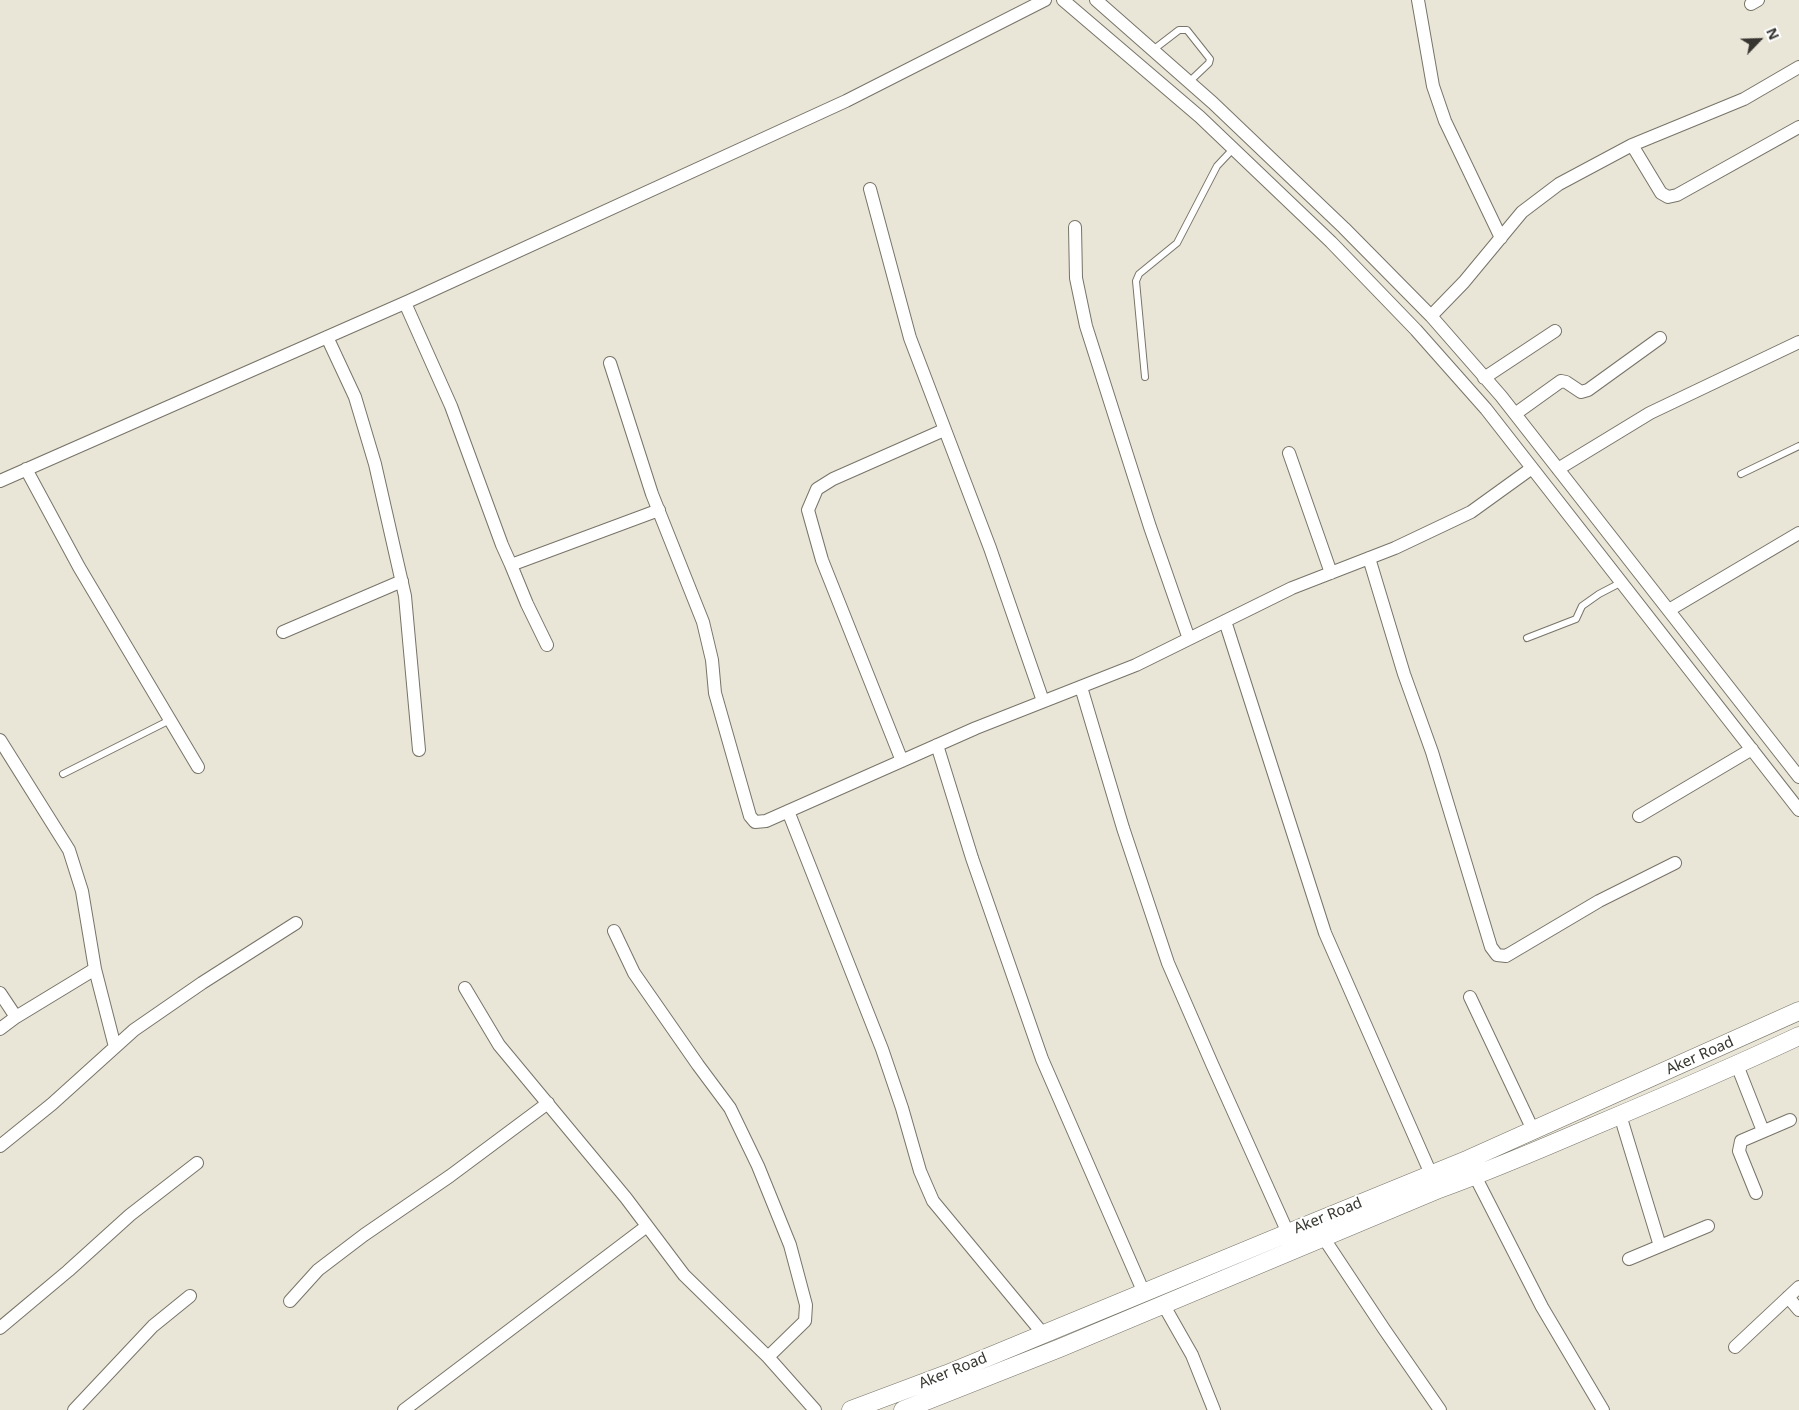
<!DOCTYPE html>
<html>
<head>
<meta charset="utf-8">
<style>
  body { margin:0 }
  #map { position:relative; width:1799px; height:1410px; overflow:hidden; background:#e9e5d7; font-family:"Noto Sans",sans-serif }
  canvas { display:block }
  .north { position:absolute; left:1734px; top:15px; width:50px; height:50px; -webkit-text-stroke:4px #fff; paint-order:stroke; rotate:66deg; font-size:14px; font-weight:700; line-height:20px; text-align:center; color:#36352f }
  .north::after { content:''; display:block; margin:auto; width:18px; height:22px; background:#36352f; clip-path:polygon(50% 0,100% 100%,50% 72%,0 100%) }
</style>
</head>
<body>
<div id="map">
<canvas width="1799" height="1410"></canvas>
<div class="north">N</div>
</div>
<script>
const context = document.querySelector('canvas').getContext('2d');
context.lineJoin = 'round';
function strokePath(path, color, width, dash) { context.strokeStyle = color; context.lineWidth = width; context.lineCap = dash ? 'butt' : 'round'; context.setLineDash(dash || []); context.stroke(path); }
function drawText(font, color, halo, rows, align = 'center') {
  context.font = font + ' "Noto Sans",sans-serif'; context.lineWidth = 4; context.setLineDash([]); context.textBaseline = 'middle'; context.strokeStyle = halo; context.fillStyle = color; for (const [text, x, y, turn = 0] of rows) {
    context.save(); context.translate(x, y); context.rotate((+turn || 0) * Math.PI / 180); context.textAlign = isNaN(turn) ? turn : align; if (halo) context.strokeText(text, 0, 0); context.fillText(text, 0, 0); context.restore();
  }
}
const lane = new Path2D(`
  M1153,50L1179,30H1187L1210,59L1209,63L1189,82
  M1145,377L1136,281L1139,274L1177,243L1217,166L1233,149
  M1741,474L1799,446
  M1527,638L1576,619L1582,606L1599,594L1622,582
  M63,774L170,720`);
const street = new Path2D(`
  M1063,0L1200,117L1331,242L1416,330L1486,409L1799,810
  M1096,0L1213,103L1344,228L1431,316L1501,396L1799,777
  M1418,0L1433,86L1445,121L1501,238
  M1751,4L1758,0
  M1632,145L1661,193L1668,197L1677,195L1799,127
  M870,189L910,338L990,548L1043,701
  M1075,227L1076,278L1086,326L1150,527L1189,639
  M405,303L451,406L502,545L511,565L659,510
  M1431,316L1464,282L1522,212L1559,184L1632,145L1744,99L1799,67
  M327,337L355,397L375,464L405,596L419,750
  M610,363L652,494L703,622L712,660L715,693L750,816L755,822L766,821L976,728L1136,665L1292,588L1395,548L1471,512L1532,468
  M1484,378L1555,331
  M1515,414L1561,381L1566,382L1581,392L1588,390L1660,338
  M1289,453L1331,573
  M26,469L79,567L198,767
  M1558,469L1650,413L1799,342
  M0,481L409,301L846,101L1045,0
  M1369,558L1404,674L1432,752L1491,947L1497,955L1506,956L1599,901L1675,863
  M511,565L527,604L547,645
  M1669,610L1799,533
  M1225,621L1325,933L1431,1174
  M283,632L402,581
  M1081,687L1123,828L1168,963L1212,1064L1288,1233
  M0,740L69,850L82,891L95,969L115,1047
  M937,745L972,858L1042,1059L1144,1293
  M902,761L822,560L808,510L817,489L833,479L944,430
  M788,811L882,1049L902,1108L920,1171L933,1201L1044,1335
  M1639,816L1752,749
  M614,931L634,973L698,1065L730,1108L758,1166L790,1245L806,1305L805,1321L768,1357
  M465,988L499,1045L626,1198L684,1275L768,1357L815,1410
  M0,993L16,1017
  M1470,997L1533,1130
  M0,1029L16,1017L95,969
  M1737,1065L1763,1131
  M1620,1115L1660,1246
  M0,1146L52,1104L134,1030L202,983L296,923
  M1475,1176L1542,1307L1603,1410
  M1756,1193L1739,1151L1741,1141L1790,1120
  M1323,1237L1384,1329L1440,1410
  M1629,1259L1708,1226
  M1788,1297L1799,1310
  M290,1301L318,1270L364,1235L450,1176L548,1103
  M1163,1304L1192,1355L1214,1410
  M0,1328L68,1271L130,1215L197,1163
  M1735,1347L1799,1287
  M74,1410L153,1326L190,1296
  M404,1410L647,1226`);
const secondary = new Path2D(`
  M851,1410L947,1374L1288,1233L1469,1159L1799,1011
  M903,1410L1060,1348L1439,1189C1492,1170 1543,1148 1594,1126C1663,1097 1731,1068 1799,1036`);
strokePath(lane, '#777468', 8);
strokePath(street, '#777468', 14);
strokePath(secondary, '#777468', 19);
strokePath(lane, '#fff', 6);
strokePath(street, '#fff', 12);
strokePath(secondary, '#fff', 18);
drawText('15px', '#36352f', '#fff', [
  ["Aker Road",1700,1056,-24],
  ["Aker Road",1328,1216,-22],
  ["Aker Road",953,1371,-22]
]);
</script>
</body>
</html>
